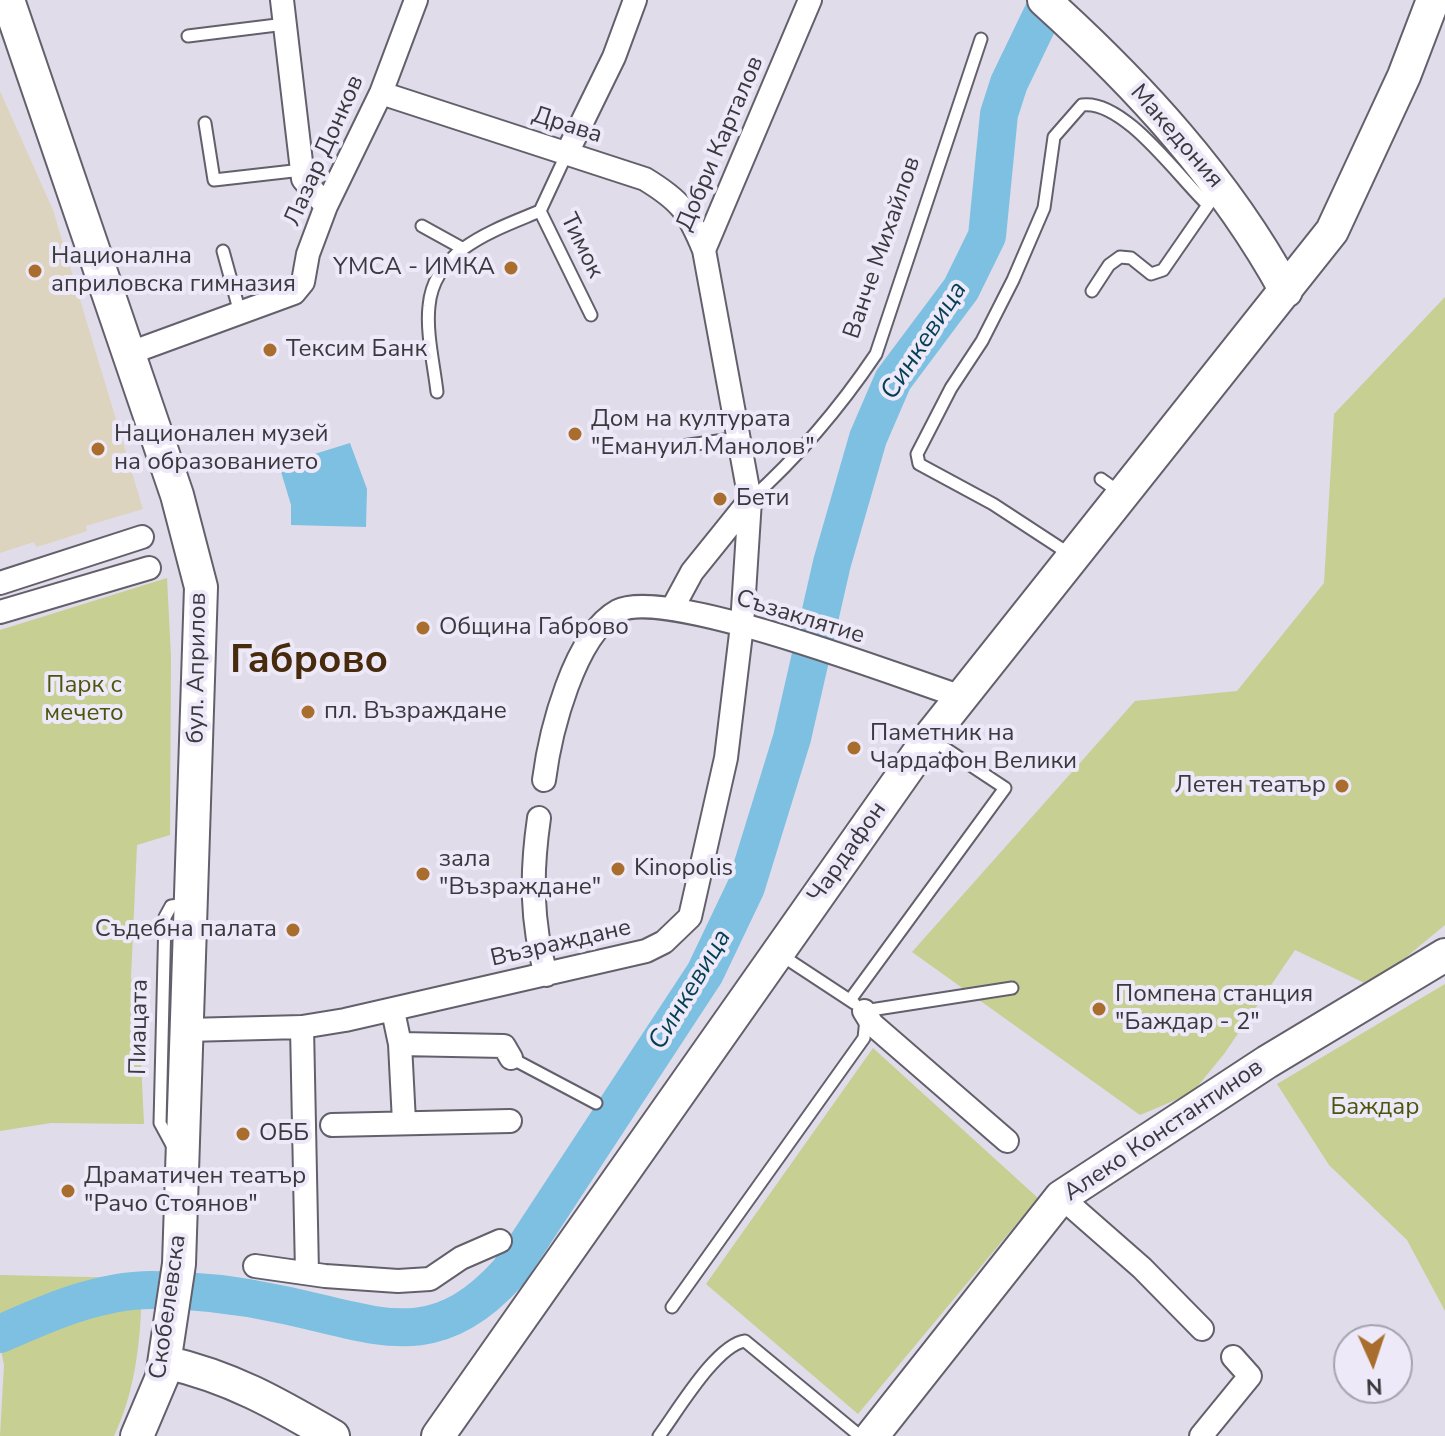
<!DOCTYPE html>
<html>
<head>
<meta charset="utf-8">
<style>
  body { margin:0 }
  #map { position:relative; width:1445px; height:1436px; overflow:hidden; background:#e0dcea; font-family:"Nunito Sans",sans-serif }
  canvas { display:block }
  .north { position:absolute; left:1333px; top:1324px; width:80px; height:80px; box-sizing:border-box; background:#ede9f8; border:2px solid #a5a3ae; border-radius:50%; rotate:177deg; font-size:22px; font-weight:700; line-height:32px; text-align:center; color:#3a393e }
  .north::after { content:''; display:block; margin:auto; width:28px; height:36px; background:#a96e2e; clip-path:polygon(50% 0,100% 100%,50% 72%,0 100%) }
</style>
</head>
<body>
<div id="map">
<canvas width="1445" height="1436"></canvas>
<div class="north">N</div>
</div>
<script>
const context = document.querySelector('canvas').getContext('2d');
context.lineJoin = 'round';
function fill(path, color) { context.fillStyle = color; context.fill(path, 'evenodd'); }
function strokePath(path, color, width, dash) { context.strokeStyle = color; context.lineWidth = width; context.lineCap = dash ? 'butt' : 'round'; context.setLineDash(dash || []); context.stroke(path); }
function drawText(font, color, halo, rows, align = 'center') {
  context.font = font + ' "Nunito Sans",sans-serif'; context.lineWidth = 8; context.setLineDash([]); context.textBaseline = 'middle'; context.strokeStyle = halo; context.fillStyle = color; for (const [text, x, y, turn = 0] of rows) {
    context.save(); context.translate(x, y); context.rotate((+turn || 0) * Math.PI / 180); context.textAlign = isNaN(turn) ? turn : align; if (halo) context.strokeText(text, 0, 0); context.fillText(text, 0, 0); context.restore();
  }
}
fill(new Path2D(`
  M0,91L53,210L143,509L86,526L87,531L50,543L36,547L34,542L0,553Z`), '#ddd4bf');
fill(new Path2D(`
  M1445,297V925L1371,986L1295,950L1224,1054L1192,1093L1140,1115L912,952L1135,701L1237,691L1324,583L1334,414Z
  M167,578L171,657L170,835L137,845L131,977L139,1019L144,1124L51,1123L0,1131V630Z
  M1445,984V1311L1407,1240L1329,1165L1277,1084Z
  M873,1048L1038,1198L858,1414L706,1284Z
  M0,1275L132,1278L142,1282C141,1335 137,1387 114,1436H0L4,1365L0,1346Z`), '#c7cf92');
fill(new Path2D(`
  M350,443L367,489L366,527L291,525V505L279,465Z`), '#7dc0e1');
strokePath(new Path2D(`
  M0,1334C47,1313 99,1290 152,1290C194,1290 238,1295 279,1304C375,1323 432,1358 509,1272L705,973L746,887L792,738L832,563L868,438L893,380L961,289L987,236L999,114L1009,83L1049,0`), '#7dc0e1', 38);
const lane = new Path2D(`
  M188,36L285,24
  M205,123L214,180L302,170
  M567,153L540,211L591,315
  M422,226L460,247
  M223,251L240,313
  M1092,291L1109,265L1120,257L1131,258L1151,274L1163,270L1208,205
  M437,392C434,365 426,333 429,306C434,249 495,230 540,211
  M682,446L739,438
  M1101,479L1119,492
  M750,500C799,456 839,409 876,354L981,39
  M1071,555L993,504L919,464L917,454L951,388L982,341L1013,280L1044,208L1054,137L1082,105C1124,99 1178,177 1208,205L1217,192
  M781,955L854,1003
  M850,1000L1005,788L931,739
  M864,1011L1012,988
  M511,1058L596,1103
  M173,1147L160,1123L165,917L171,906L187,904
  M672,1307L864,1038L866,1019
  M659,1436C677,1412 716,1345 745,1341L860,1436`);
const street = new Path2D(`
  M282,0L303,179L326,206
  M381,93L645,179C681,201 688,211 704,250
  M567,153L614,57L635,0
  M130,353L294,293L303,282L308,254L326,206L381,93L416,0
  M0,583L142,537
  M672,609L692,572L750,500
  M0,612L149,568
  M544,780C550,733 574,635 618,611C666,586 903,678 962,697
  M539,818C531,873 531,921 546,975
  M393,1011L400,1044L404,1122
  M864,1011L872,1024L1007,1141
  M302,1027L307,1273
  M187,1030L302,1027L345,1020L646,951L664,942L690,917L726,758L742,625L750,500L704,250L810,0
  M400,1044L504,1046L511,1058
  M332,1125L510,1121
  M1061,1197L1142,1268L1202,1329
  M255,1266L325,1276L398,1281L430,1279L461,1258L500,1241
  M1201,1436L1250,1376L1233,1357`);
const secondary = new Path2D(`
  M8,0L177,495L201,587L179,1264L162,1377L137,1436
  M1044,0C1138,85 1225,179 1286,291
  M165,1362C231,1377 276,1403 333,1436
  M438,1436L929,738L1332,231L1404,76L1433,0
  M872,1436L1061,1197L1267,1062L1445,955`);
strokePath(lane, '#63606c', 15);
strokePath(street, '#63606c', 26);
strokePath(secondary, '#63606c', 36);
strokePath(lane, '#fff', 11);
strokePath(street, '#fff', 22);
strokePath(secondary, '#fff', 32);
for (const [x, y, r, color] of [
  [511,268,8,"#a96e2e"],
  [35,271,8,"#a96e2e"],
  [270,350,8,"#a96e2e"],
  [575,434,8,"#a96e2e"],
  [98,449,8,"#a96e2e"],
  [720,499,8,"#a96e2e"],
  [423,628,8,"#a96e2e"],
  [308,712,8,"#a96e2e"],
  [854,748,8,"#a96e2e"],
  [1342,786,8,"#a96e2e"],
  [618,869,8,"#a96e2e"],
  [423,874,8,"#a96e2e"],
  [293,930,8,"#a96e2e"],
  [1099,1009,8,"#a96e2e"],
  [243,1134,8,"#a96e2e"],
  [68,1191,8,"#a96e2e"]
]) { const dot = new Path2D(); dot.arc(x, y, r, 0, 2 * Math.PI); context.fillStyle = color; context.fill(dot); strokePath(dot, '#ede9f8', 3); }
drawText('24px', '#3a393e', '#ede9f8', [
  ["Драва",567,126,18],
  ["Македония",1176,137,49],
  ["Добри Карталов",721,144,-67],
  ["Лазар Донков",325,151,-66],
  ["Тимок",581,246,64],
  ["Ванче Михайлов",883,248,-71],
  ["Съзаклятие",800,618,17],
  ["бул. Априлов",198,668,-89],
  ["Чардафон",848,853,-55],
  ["Възраждане",561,944,-13],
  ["Пиацата",140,1027,-89],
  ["Алеко Константинов",1164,1131,-34],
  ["Скобелевска",169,1307,-82]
]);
drawText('24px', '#3a393e', '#ede9f8', [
  ["Национална",51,257],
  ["априловска гимназия",51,285],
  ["YMCA - ИМКА",495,268,"right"],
  ["Тексим Банк",286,350],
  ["Дом на културата",591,420],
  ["\"Емануил Манолов\"",591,448],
  ["Национален музей",114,435],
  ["на образованието",114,463],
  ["Бети",736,499],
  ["Община Габрово",439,628],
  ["пл. Възраждане",324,712],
  ["Паметник на",870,734],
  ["Чардафон Велики",870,762],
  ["Летен театър",1326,786,"right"],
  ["зала",439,860],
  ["\"Възраждане\"",439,888],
  ["Kinopolis",634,869],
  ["Съдебна палата",277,930,"right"],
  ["Помпена станция",1115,995],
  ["\"Баждар - 2\"",1115,1023],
  ["ОББ",259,1134],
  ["Драматичен театър",84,1177],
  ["\"Рачо Стоянов\"",84,1205]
], 'left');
drawText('24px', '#4f540c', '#ede9f8', [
  ["Парк с",84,686],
  ["мечето",84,714],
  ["Баждар",1375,1108]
]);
drawText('italic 26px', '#023f55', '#ede9f8', [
  ["Синкевица",925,341,-57],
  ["Синкевица",691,990,-59]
]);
drawText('bold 40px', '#472b0c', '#ede9f8', [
  ["Габрово",309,662]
]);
</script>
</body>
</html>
